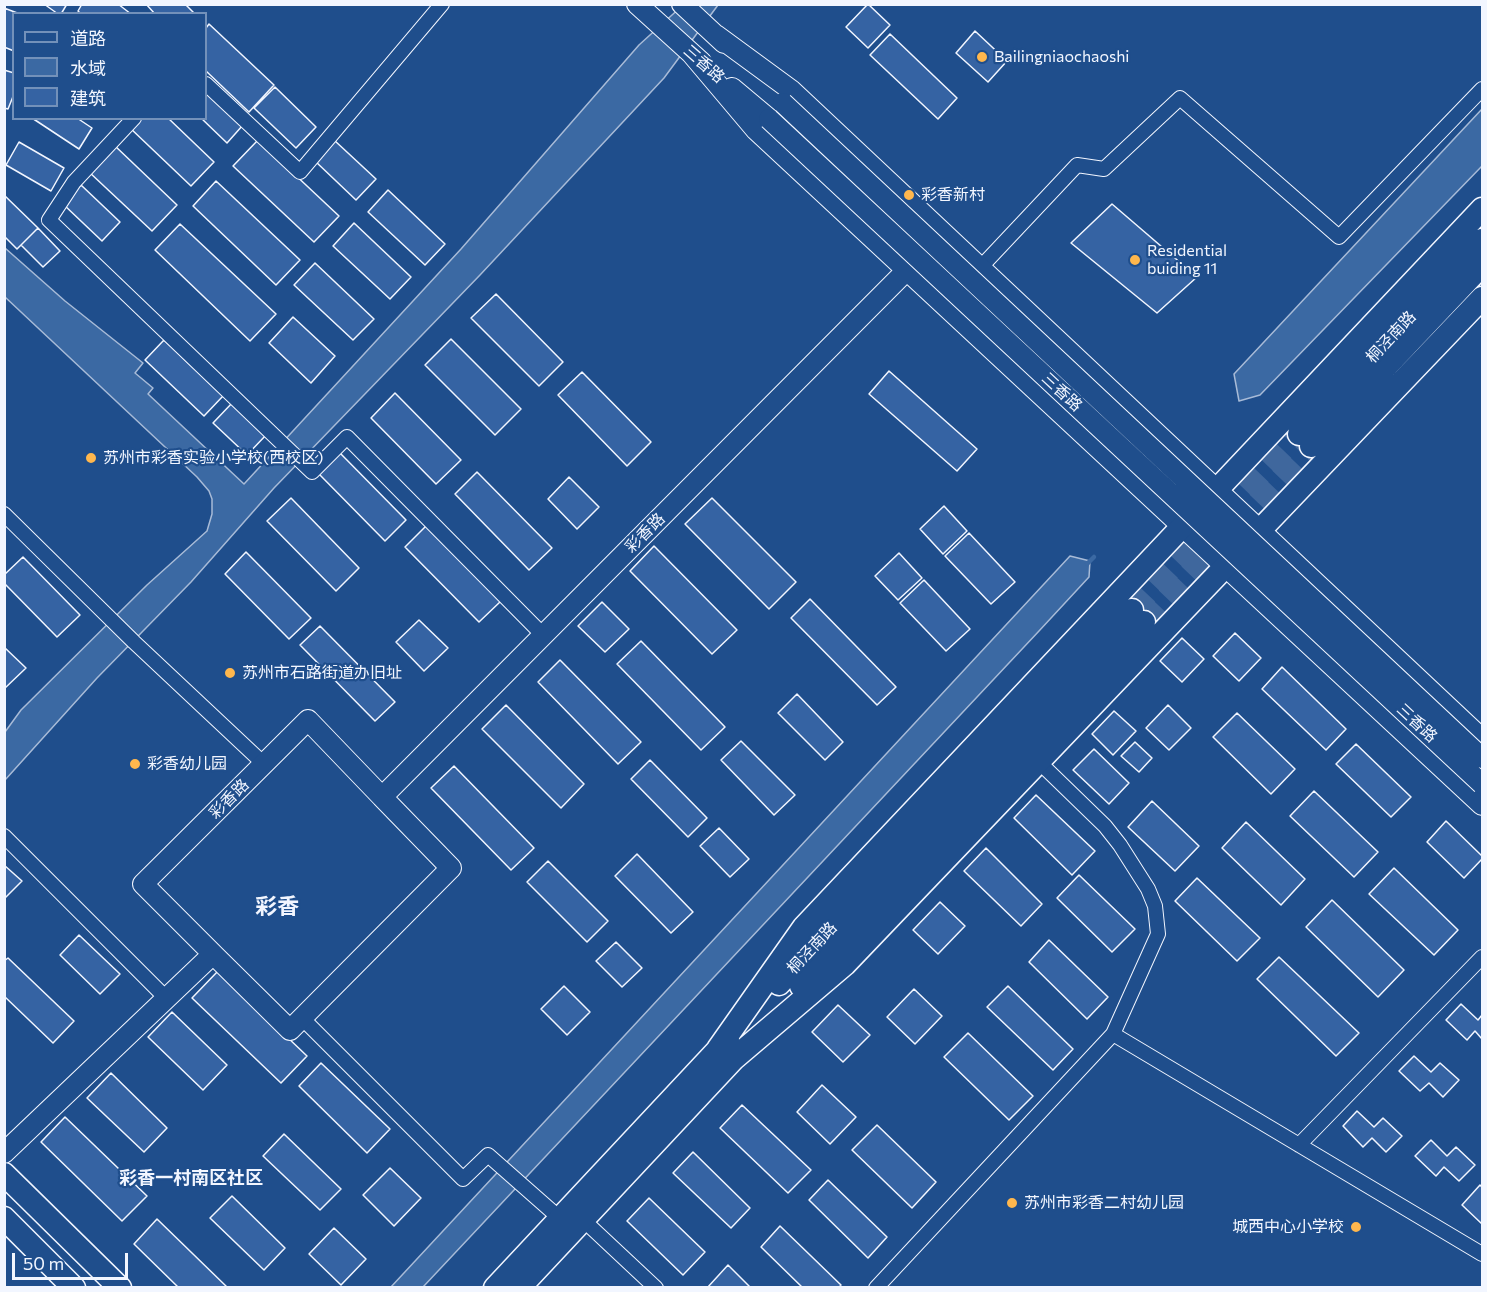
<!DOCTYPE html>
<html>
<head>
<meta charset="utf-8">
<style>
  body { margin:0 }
  #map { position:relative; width:1487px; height:1292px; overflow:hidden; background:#1f4e8c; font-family:Commissioner,"Noto Sans SC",sans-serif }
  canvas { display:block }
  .frame { position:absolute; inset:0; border:6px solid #f2f6ff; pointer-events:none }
  .legend { position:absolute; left:12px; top:12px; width:195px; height:108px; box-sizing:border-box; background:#1f4e8c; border:2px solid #7391ba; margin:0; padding:8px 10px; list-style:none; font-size:18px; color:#f2f6ff }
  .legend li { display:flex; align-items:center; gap:12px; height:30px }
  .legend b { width:30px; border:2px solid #7391ba }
  .scale { position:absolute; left:12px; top:1253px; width:116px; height:27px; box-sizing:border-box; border:3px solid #f2f6ff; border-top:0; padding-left:8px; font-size:18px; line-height:21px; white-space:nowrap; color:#f2f6ff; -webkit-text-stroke:4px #1f4e8c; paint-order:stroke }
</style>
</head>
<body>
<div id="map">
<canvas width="1487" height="1292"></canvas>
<div class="frame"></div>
<ul class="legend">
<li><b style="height:8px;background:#1f4e8c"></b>道路</li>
<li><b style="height:16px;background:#3b69a3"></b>水域</li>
<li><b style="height:16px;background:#3563a3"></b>建筑</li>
</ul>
<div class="scale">50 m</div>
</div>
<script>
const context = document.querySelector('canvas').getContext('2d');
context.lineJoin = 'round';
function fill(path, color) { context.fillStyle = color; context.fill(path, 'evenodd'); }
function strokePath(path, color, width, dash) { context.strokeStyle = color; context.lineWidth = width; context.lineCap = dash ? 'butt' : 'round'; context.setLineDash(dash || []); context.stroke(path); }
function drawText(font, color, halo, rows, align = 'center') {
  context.font = font + ' Commissioner,"Noto Sans SC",sans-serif'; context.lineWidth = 4.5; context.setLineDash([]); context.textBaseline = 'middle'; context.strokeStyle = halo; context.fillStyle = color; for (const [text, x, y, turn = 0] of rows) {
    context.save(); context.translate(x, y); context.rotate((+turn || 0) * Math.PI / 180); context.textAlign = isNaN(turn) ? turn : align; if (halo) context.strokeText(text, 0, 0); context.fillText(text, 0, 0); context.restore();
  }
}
const water = new Path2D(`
  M683,5H718L664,78L480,275L274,488L191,582L97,678L5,780V732L21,710L147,585L207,531L212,514V499L209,491L197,477L5,297V248L65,301L143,363L135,373L153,388L148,394L244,484L461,249L639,45Z
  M1482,109V166L1260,395L1239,401L1234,374Z
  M1070,556L1090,561L1089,577L1039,631L423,1287L390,1288Z`);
fill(water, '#3b69a3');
strokePath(water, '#a8bbd7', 1.5);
strokePath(new Path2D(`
  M1087,564L1094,557`), '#3b69a3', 4.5);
const building = new Path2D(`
  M44,4H67L61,14H58Z
  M82,4H118L131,14H81L78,11Z
  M146,4H185L195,14H155Z
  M868,4L890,25L868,48L846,27Z
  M4,8L20,14H14V51L4,47Z
  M209,24L274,85L249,112L206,71V28Z
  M975,31L1007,61L988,82L956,53Z
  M890,34L957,98L938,119L870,55Z
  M4,70L14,73V94L8,109L4,108Z
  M275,87L316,127L296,148L254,108Z
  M206,90L243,125L227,143L201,118H206Z
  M32,118H77L92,128L79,149Z
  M138,118H168L214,162L191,186L129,127Z
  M258,140L339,216L314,242L233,166Z
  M334,140L376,179L356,200L315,161Z
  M19,142L64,168L51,191L6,165Z
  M114,145L177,205L152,231L89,172Z
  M216,181L300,260L276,285L193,206Z
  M81,185L120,222L102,241L63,204Z
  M388,190L445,244L425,265L368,212Z
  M4,195L38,228L17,249L4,236Z
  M1112,204L1197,277L1157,313L1071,243Z
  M354,223L411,277L390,299L333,246Z
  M180,224L276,314L250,341L155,250Z
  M38,228L60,251L43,267L21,245Z
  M315,263L374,319L353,340L294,285Z
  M496,294L563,362L539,386L471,318Z
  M293,317L335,356L311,383L269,343Z
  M451,339L521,409L495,435L425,365Z
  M164,340L223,396L204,416L145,360Z
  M889,371L977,449L957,471L869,394Z
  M582,372L651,442L627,466L558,395Z
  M395,393L461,460L436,484L371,418Z
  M233,402L267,434L247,455L213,423Z
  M339,452L406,520L385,541L318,473Z
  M477,472L552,548L529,570L455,494Z
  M569,477L599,507L577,529L548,499Z
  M291,498L359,568L336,591L267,521Z
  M712,498L796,582L769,609L685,524Z
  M944,506L967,531L943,554L920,529Z
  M427,525L501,601L479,622L405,547Z
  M969,533L1015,582L991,604L945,556Z
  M654,546L737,630L712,654L630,571Z
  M246,552L311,618L289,639L225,574Z
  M899,553L922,578L898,600L875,576Z
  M23,557L80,615L57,637L4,583V575Z
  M924,580L970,629L946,651L900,603Z
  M810,599L896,687L877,705L791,618Z
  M602,602L629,629L605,652L578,626Z
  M419,620L448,648L424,671L396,642Z
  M320,626L395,702L375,721L300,645Z
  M1235,633L1261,658L1239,681L1213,656Z
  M1182,638L1204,659L1182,682L1160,661Z
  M641,641L725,727L701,750L617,664Z
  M4,647L26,668L4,689Z
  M560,660L641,742L618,764L538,682Z
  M1282,667L1346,729L1326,750L1262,689Z
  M797,694L843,742L825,760L778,713Z
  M506,705L584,784L561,808L482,729Z
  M1168,705L1191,728L1169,750L1146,728Z
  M1114,711L1136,731L1113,755L1092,734Z
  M1237,713L1295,769L1271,794L1213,737Z
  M741,741L795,795L774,815L721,760Z
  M1135,742L1152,758L1139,772L1121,756Z
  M1356,744L1411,797L1391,817L1336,764Z
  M1094,749L1129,783L1109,804L1073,770Z
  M650,760L707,818L688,837L631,779Z
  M454,766L534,848L511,870L431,788Z
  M1314,791L1378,852L1354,877L1290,816Z
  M1036,795L1095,851L1072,875L1014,818Z
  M1152,801L1199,846L1175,871L1128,827Z
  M1446,821L1482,856V859L1464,878L1427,842Z
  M1246,822L1305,879L1281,905L1222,848Z
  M719,828L749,859L730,877L700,846Z
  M986,848L1042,904L1021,926L964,871Z
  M637,854L693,912L671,933L615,876Z
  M548,861L608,921L587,942L527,882Z
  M4,865L22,881L4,899Z
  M1394,868L1458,930L1434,955L1369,894Z
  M1079,875L1135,929L1112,952L1057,898Z
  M1197,878L1260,938L1237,961L1175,901Z
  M1332,900L1404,970L1378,997L1306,927Z
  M940,902L965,926L938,954L913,930Z
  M79,935L120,974L100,994L60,955Z
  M1049,940L1108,997L1087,1019L1029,962Z
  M616,942L642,968L622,987L596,961Z
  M1279,957L1359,1033L1336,1056L1257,979Z
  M8,958L74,1021L53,1043L4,996V961Z
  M218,971L307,1056L281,1083L192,998Z
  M564,986L590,1012L567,1035L541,1009Z
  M1008,986L1073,1049L1053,1070L987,1007Z
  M914,989L942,1016L915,1044L887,1017Z
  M1461,1004L1478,1020L1482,1015V1039L1475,1031L1467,1040L1446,1020Z
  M838,1005L870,1035L843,1062L812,1032Z
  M172,1012L227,1065L203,1090L148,1037Z
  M968,1033L1033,1096L1009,1120L944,1057Z
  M1414,1056L1431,1072L1440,1063L1459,1080L1443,1097L1429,1083L1420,1091L1399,1071Z
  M321,1063L390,1129L367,1153L299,1086Z
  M111,1073L167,1128L144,1152L87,1098Z
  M822,1085L856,1117L830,1144L797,1112Z
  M742,1105L811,1170L788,1193L720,1128Z
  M1357,1111L1374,1127L1383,1118L1402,1136L1386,1152L1372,1138L1363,1147L1343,1126Z
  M65,1117L147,1196L122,1221L41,1142Z
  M877,1125L936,1182L912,1208L852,1150Z
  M284,1134L341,1189L320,1210L263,1156Z
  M1431,1140L1447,1156L1456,1147L1475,1165L1459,1181L1444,1167L1436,1176L1415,1156Z
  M693,1152L750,1208L731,1228L673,1173Z
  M390,1168L421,1198L394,1226L363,1195Z
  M828,1180L887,1237L868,1258L809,1200Z
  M1480,1185L1482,1187V1224L1462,1205Z
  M232,1196L285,1248L264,1270L210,1218Z
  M649,1198L705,1252L683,1275L627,1221Z
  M157,1219L228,1288H179L134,1244Z
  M780,1226L841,1285L838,1288H803L761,1247Z
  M334,1228L366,1259L341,1285L309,1254Z
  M728,1265L751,1288H707Z`);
fill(building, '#3563a3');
strokePath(building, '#f2f6ff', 1.5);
strokePath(new Path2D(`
  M1132,610L1299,434
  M1144,622L1311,446`), '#3f679d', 22, [22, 11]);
const street = new Path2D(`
  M206,84L300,172L442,4
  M134,118L74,182L49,220L312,472L347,437L543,635
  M980,268L1077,165L1104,169L1180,98L1339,237L1482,89
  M4,514L134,642L264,764
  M4,836L166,998
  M302,1018L463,1179L488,1155L564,1222
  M1113,1034L1482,1254
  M1299,1145L1482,957
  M578,1215L656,1288
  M876,1288L1113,1034L1158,934L1155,906L1148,889L1120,845L1105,826L1039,762`);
const secondary = new Path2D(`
  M637,4L701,62
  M682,4L724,43
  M716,35L791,90L1482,739
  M691,53L756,130L1482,805
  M732,88L769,119
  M213,954L290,1030L451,868L382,797
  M4,1153L213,954L143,884L308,720L382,797L907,270`);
const primary = new Path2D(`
  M1299,434L1482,240
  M1311,446L1482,265
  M779,984L1132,610
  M801,986L1144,622
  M718,1049L804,927L1482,209
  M731,1061L845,964L1482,298
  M4,1174L120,1288
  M4,1218L74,1288
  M495,1288L728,1039
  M519,1288L740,1052`);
strokePath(street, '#f2f6ff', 16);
strokePath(secondary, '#f2f6ff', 22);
strokePath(primary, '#f2f6ff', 25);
strokePath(street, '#1f4e8c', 14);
strokePath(secondary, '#1f4e8c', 20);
strokePath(primary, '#1f4e8c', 22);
const secondaryBridge = new Path2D(`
  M783,103L1482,758
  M769,119L1482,784`);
strokePath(secondaryBridge, '#f2f6ff', 22, []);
strokePath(secondaryBridge, '#1f4e8c', 20);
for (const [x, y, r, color] of [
  [982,57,6,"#ffb74d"],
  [909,195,6,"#ffb74d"],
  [1135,260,6,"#ffb74d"],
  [91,458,6,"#ffb74d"],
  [230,673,6,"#ffb74d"],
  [135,764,6,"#ffb74d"],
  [1012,1203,6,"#ffb74d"],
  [1356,1227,6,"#ffb74d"]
]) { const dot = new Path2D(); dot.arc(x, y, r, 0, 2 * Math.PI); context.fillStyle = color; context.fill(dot); strokePath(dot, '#1f4e8c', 2); }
drawText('16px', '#f2f6ff', '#1f4e8c', [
  ["Bailingniaochaoshi",994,57],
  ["彩香新村",921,195],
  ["Residential",1147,251],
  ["buiding 11",1147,269],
  ["苏州市彩香实验小学校(西校区)",103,458],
  ["苏州市石路街道办旧址",242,673],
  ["彩香幼儿园",147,764],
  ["苏州市彩香二村幼儿园",1024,1203],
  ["城西中心小学校",1344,1227,"right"]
], 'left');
drawText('16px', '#f2f6ff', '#1f4e8c', [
  ["三香路",704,64,41],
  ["桐泾南路",1391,337,-47],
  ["三香路",1062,392,43],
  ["彩香路",645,533,-45],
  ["三香路",1417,723,43],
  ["彩香路",229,799,-45],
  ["桐泾南路",812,948,-47]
]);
drawText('bold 18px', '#f2f6ff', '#1f4e8c', [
  ["彩香一村南区社区",191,1178]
]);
drawText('bold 22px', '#f2f6ff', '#1f4e8c', [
  ["彩香",277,907]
]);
</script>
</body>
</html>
